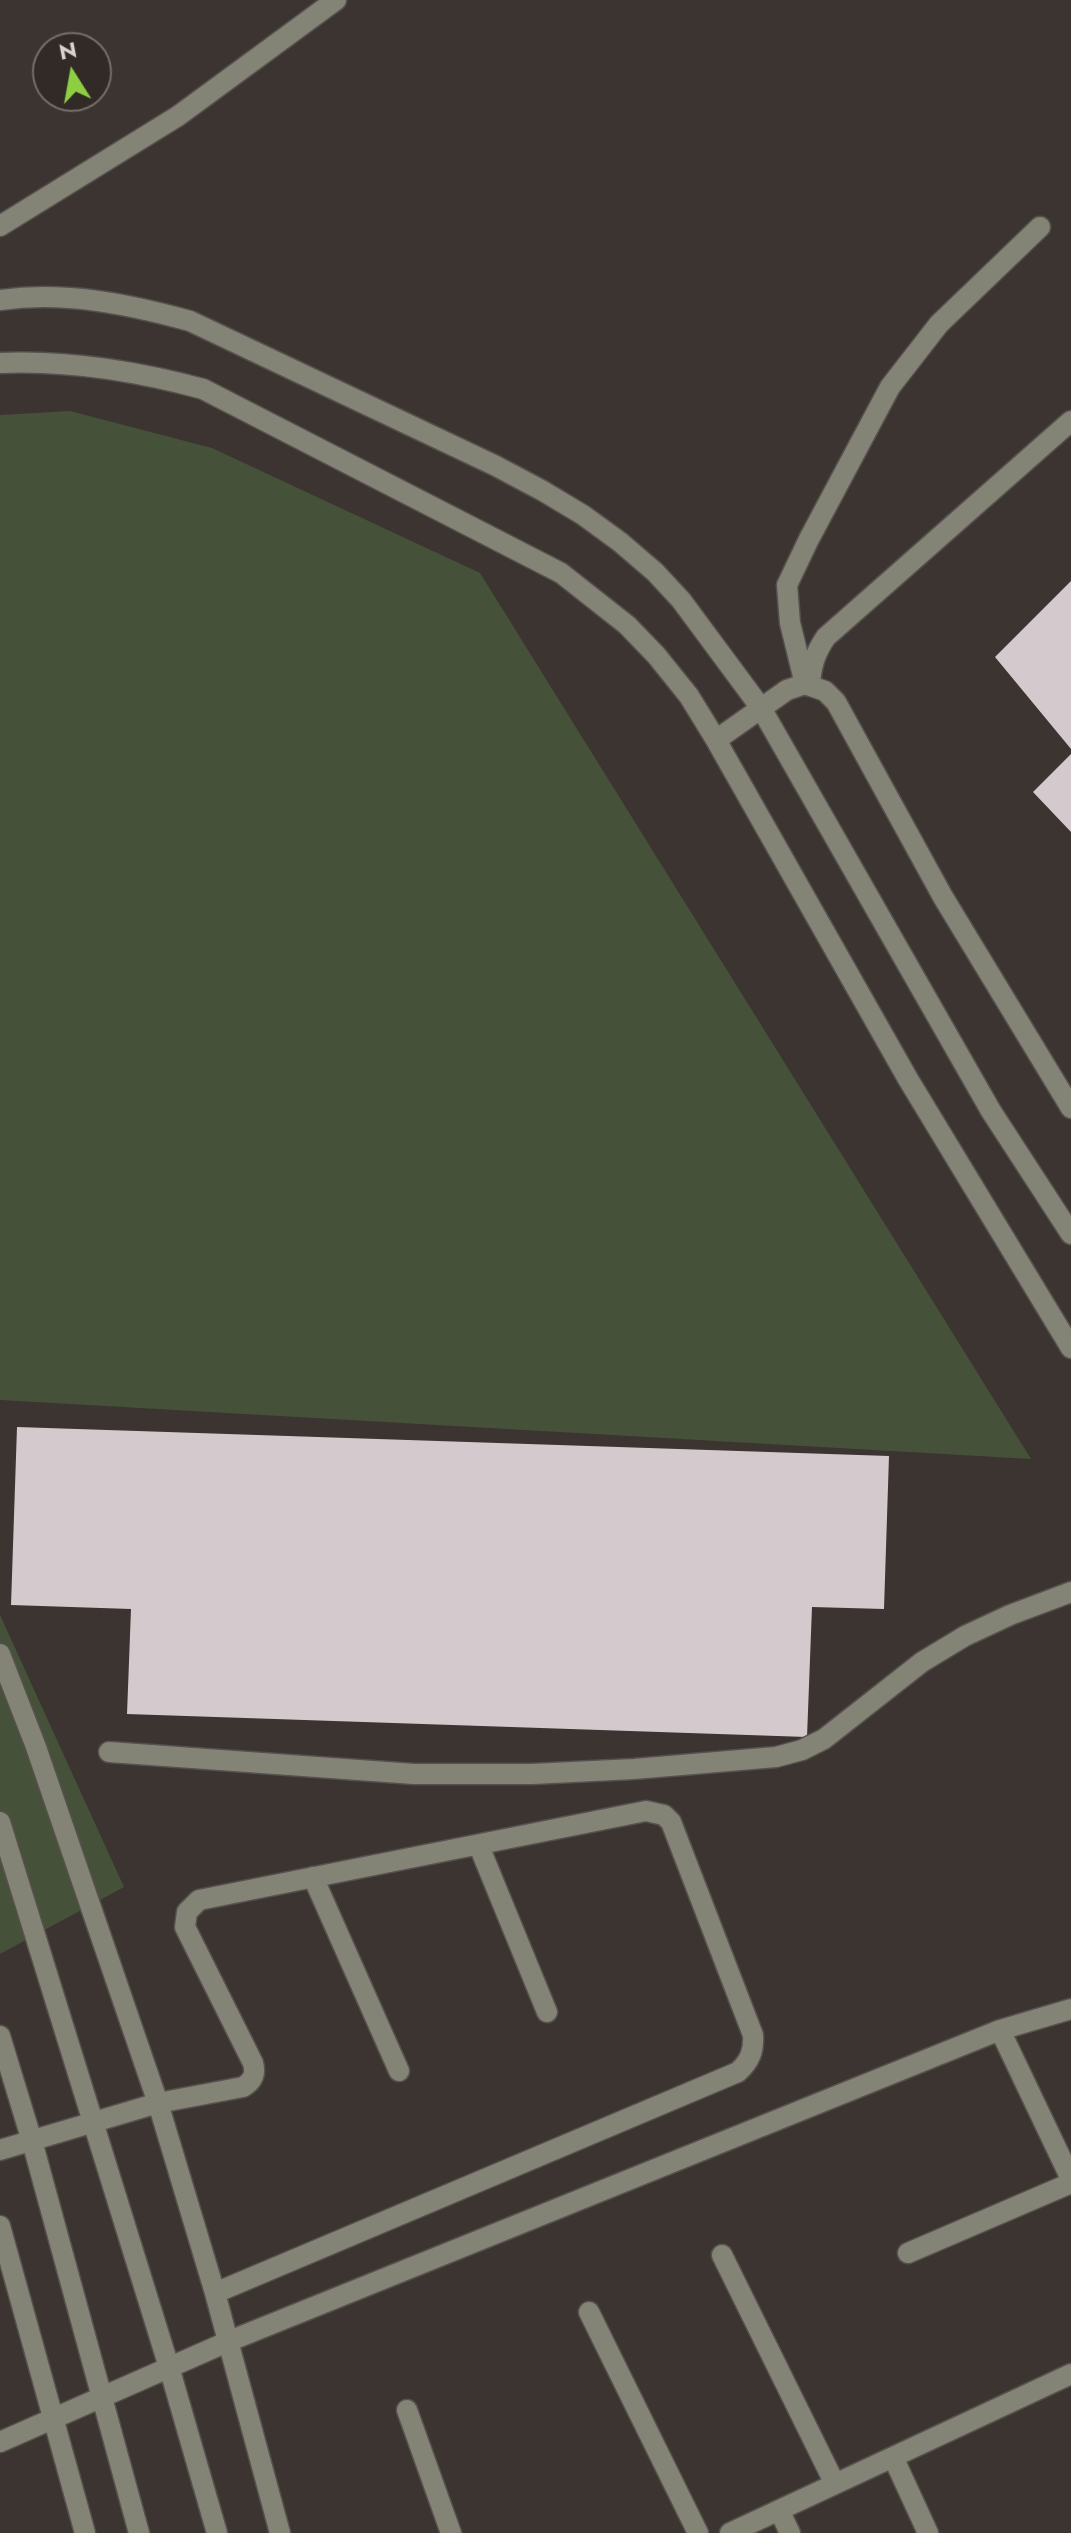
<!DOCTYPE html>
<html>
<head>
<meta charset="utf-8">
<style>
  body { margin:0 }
  #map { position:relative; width:1071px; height:2533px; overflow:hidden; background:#3b3431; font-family:Jost,sans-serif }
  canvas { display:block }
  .north { position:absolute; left:32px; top:32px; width:80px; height:80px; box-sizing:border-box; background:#312a27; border:2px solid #736d6b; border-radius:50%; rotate:349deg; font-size:22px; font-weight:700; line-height:32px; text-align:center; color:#d7d2d0 }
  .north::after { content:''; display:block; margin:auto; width:28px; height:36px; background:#8ece43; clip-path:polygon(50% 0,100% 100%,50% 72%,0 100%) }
</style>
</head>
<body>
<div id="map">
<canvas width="1071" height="2533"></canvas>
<div class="north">N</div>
</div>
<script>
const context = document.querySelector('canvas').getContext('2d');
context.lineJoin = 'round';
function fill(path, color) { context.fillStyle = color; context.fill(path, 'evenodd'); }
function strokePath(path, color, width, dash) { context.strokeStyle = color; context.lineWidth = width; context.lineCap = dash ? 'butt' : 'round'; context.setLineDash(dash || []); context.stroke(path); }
fill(new Path2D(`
  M70,411L212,448L480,573L1031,1459L0,1400V415Z
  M0,1615L124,1887L0,1954Z`), '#465139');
fill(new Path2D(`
  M1071,581V749L995,657Z
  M1071,754V832L1033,792Z
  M17,1427L889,1456L884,1609L812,1607L807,1737L127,1714L131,1609L11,1605Z`), '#d4cace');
const minor = new Path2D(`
  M0,226L178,116L336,0
  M0,300C65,291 128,304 190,321L496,466L543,491L583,515L620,542L655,572L681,600L761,708L991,1111L1071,1234
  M0,363C70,360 136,371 203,389L561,573L627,625L656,655L689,696L716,740L908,1079L1071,1348
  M805,684L790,623L787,585L809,539L890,387L939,324L1040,227
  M810,686C811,666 815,653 826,637L1071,421
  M716,740L787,690L805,684L825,691L836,702L943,897L1071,1108
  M0,1654L36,1747L158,2103L215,2293L280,2533
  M109,1752L414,1774H532L634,1769L776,1757L802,1750L824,1739L922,1662L965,1636L1010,1615L1071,1592
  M0,1822L169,2367L217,2533
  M479,1846L547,2012
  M313,1877L399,2071
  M1000,2030L1071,2179
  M0,2036L32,2141L139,2533
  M0,2150L158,2103L243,2087C253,2081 256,2074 253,2063L185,1927L187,1912L199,1900L646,1811L664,1815L671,1822L753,2035C754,2051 750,2061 738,2072L215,2293
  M0,2226L85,2533
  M908,2253L1071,2183
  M722,2255L835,2484
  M589,2312L698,2533
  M407,2410L451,2533
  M0,2442L227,2342L1000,2030L1071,2009
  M893,2457L928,2533
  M779,2510L790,2533
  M730,2533L1071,2374`);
strokePath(minor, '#57504e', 23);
strokePath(minor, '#838476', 20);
</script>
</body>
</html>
